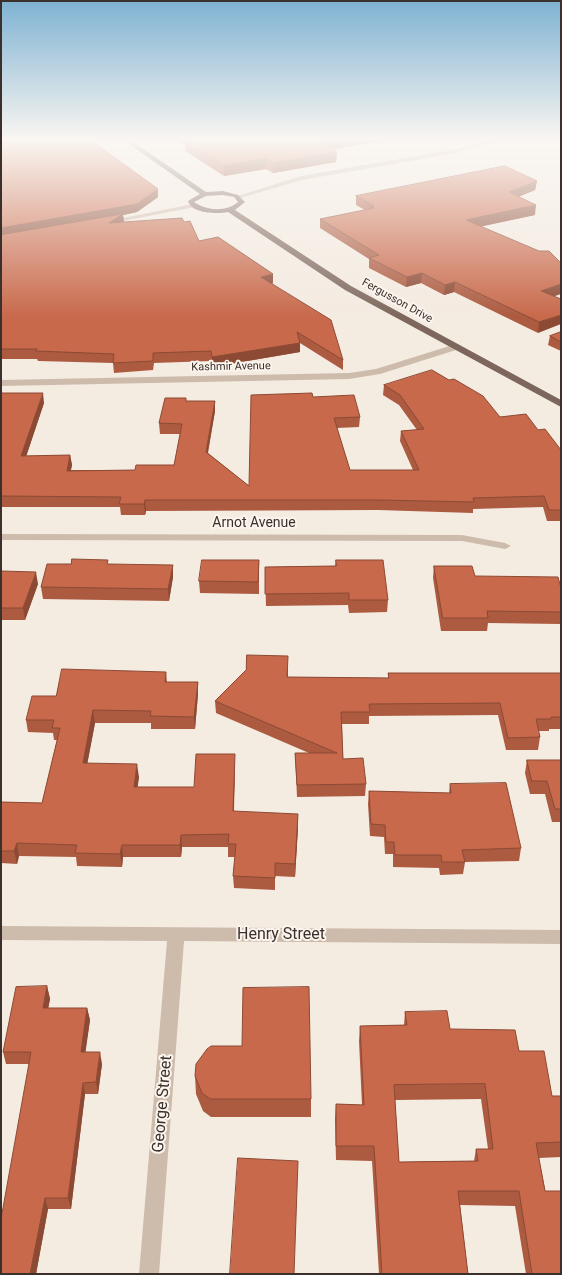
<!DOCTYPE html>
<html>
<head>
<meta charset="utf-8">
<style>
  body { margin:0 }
  #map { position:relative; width:562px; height:1275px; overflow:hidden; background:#f4ebe1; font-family:Roboto,sans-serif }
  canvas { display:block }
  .frame { position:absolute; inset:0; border:2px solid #3b302b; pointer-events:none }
</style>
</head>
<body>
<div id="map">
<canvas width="562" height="1275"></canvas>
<div class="frame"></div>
</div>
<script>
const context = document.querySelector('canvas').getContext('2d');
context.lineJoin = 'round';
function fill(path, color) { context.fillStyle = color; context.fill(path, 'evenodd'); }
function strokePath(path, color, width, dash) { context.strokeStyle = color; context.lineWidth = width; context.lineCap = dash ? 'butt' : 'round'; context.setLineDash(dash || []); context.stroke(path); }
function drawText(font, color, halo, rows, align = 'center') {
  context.font = font + ' Roboto,sans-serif'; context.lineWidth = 4; context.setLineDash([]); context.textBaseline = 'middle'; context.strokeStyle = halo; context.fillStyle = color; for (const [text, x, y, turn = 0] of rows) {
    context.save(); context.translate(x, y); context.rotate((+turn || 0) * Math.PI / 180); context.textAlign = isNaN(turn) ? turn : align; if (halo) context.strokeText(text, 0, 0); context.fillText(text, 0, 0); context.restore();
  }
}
fill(new Path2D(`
  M493,139H502L457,153L302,180L240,198L235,197L301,176L456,149Z
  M193,204L196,206L195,207L107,224L103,222Z
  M456,344L459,345V349L380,374L349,379L1,386V380L349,373L376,369Z
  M1,534L462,535L505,543L511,546L505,549L462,541L1,540Z
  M1,926L561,930V944L184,941L159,1274H139L167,941L1,940Z`), '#cdbbac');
fill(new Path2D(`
  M122,139H129L206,192L223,191L238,195L245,202L235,210L351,286L561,400V407L345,290L228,212C217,214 192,214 188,201L200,194ZM223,195L234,197L238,202C226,212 207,211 194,202L206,196Z`), '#7d675c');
fill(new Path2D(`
  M1,139L158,197L137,212L123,215L124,222H184L199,241L273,283H272L343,360V370L300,343V352L212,367L211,361L154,363L153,370L114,373L113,363L38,361L37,359H1Z
  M175,139H393L333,149L337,152L336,162L273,173L266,169L224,176L185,151V145Z
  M537,181L535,190L518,197L535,215L481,226L554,296L538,333L454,292L444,295L421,283L406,287L369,268V259L320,228V219L365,210L356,205V196Z
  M561,332V351L548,345L550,336Z
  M384,385L500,417L538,430L561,450V521H547L543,507L473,509V513L378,510L146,511L145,515H121L120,507H1V393L44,403L26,456L70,455L72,465L71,470H135L174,465L180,434H160L159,423L187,401H215V411L208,453L249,486L313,397L360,417L359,427L337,428L350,470H413L400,441L401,431L417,430L399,405L383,395Z
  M259,560V594L200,593L199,581Z
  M336,560L388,600L387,612L349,613L348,605L266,606L265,567L335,566Z
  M108,564L173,577L169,601L43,599L41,587Z
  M434,566L475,576L561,588V624L488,623L487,631H441L433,578Z
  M1,571L38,584L25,620H1Z
  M288,668V677L388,678V673H561V729H549V731H538L540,737L538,750H506L498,715L369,716V724H342L343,759L366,784L365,796L297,797L295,753H309L216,713L215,701Z
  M166,672L167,682H198V694L195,729H151V723H95L87,764L139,777L137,787H194L235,766L234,811L298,827L295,877L275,876V890L234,888L233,876L235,857H228V847H182L181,857H123L122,867L77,866L76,857L19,856L17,864L1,863V802L42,803L57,740H54L53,733L28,732L26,720L56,696Z
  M527,760H561V822H552L545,794H530L525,773Z
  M450,784L521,848L519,861L465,862L463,874L440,875L439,868L393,867V854H385L384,837L370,836L368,804L369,791L449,793Z
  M47,986L50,999L48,1008H87L90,1020L85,1052L102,1064L98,1094H85L71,1209H48L36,1274H1L29,1064H6L3,1052Z
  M405,1012L450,1029L519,1051L552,1096H561V1157L539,1158L561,1274H526L515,1206L460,1205L468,1274H379L372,1161L336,1160L335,1119L336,1104L362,1105L359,1041L360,1026L404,1025ZM481,1099L488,1149H476L474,1161L399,1162L395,1100Z
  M195,1076L311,1099V1117H211L203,1111L196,1094Z`), '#ac5a40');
fill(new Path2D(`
  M335,139H393L318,152V142Z
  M337,152L336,162L273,173V163Z
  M266,158V169L224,176V166Z
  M537,181L535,190L508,201L509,192Z
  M158,189V197L137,212L123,215L124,222L1,237V228Z
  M536,205L535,215L465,230L466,220Z
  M422,273L421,283L406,287L407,277Z
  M273,274V283L261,286V277Z
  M455,282L454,292L444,295L445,285Z
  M561,284V294L540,301L541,291Z
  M561,315V324L538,333L539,322Z
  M300,343V352L212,367V357Z
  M43,393L44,403L23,466L21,456Z
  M215,401V411L206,462V452Z
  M70,455L72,465L68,481L67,471Z
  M145,500L146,511L145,515L144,504Z
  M173,565V577L169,601L168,589Z
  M36,572L38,584L25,620L23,608Z
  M198,682V694L195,729L194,717Z
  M93,710L95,723L85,776L83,763Z
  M235,754V766L233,824V811Z
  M137,764L139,777L136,800L134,787Z
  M298,814V827L295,877V864Z
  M181,835L182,847L181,857L180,845Z
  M17,843L19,856L17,864L14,851Z
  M122,845L123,857L122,867L120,854Z
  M47,986L50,999L46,1020L43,1008Z
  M87,1008L90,1020L84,1063L81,1052Z
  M100,1052L102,1064L98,1094L96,1082Z
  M83,1083L85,1094L71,1209L68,1198Z
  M45,1198L48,1209L36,1274H30Z`), '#8c4a34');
const building = new Path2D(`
  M1,139H89L158,189L137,204L1,228Z
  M191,139H335L318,142L337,152L273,163L266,158L224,166L184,141L192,140Z
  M505,166L537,181L509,192L536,205L466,220L539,251H549L561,263V284L541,291L561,299V315L539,322L455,282L445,285L422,273L407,277L369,258L379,255L320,219L374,208L371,207L374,206L356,196Z
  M123,214L109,223L182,218L184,222L190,221L199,241L218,237L273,274L261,277L331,320L343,360L297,332L300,343L212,357L211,351L153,353V361L113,363L114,354L36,351L37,349H1V235Z
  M561,332V342L550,336Z
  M432,370L449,380L454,379L483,396L500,417L526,414L538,430L545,429L561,450V510H549L544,496L473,498L474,502L379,500H145L144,504H119L121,497L1,496V393H43L21,456L70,455L67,471L135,470L136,465H174L182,424L159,423L165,398H186V401H215L206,452L249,486L251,395L312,393L313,397L354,395L360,417L334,418L350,470H419L401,431L424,429L400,395L384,385Z
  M72,559L108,560L107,564L173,565L168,589L41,587L47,564H71Z
  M202,560H259L258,582L199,581Z
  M336,560H383L388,600H349V593L265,594V567L336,566Z
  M434,566H472L475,576L558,577L561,588V612L487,611L488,618H443Z
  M1,571L36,572L23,608H1Z
  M247,655L288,656L287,677L389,678L388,673H561V717H551V719H536L540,737L508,738L500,703L369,704L370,712H341L343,759L363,758L366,784L297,785L295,753H337L215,701L246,670Z
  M62,669L166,672L165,682H198L194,717L150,716L151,711L93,710L83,763L137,764L134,787H194L196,754H235L233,811L298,814L295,864L275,863V878L233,876L236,844H228L229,834L181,835L180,845H122L120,854L75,853L77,845L17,843L14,851H1V802L42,803L60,728H52L54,720H26L32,696H56Z
  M527,760H561V809H555L547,781H532Z
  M506,783L521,848L462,850L465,862H442L441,855H395L394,842H386L385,825L371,824L369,791L451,793L450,784Z
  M47,986L43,1008H87L81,1052H100L96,1082L83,1083L68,1198H45L30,1274H1V1219L31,1052H3L16,987Z
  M309,987L311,1099H210L202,1093L195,1076L196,1064L207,1049L211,1046H242L243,988Z
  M447,1011L450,1029L515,1030L519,1051H544L552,1096H561V1142L536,1143L545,1191H561V1274H532L519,1191H458L468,1274H382L374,1146H336V1104L364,1105L360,1026L407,1025L405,1012ZM485,1084L493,1149H476L478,1161L399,1162L394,1085Z
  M238,1158L298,1161L294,1274H230Z`);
fill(building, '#c8694b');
strokePath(building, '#8c4a34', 1);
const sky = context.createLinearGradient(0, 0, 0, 317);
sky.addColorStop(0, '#7eb2d2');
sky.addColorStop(0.44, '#faf6f2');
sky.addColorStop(1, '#faf6f200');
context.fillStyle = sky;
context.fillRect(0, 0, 562, 317);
drawText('11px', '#3b302b', '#fbf5ee', [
  ["Fergusson Drive",397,301,29],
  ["Kashmir Avenue",231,367,-1]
]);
drawText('14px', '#3b302b', '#fbf5ee', [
  ["Arnot Avenue",254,523]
]);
drawText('16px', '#3b302b', '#fbf5ee', [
  ["Henry Street",281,935],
  ["George Street",163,1104,-85]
]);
</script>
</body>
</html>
